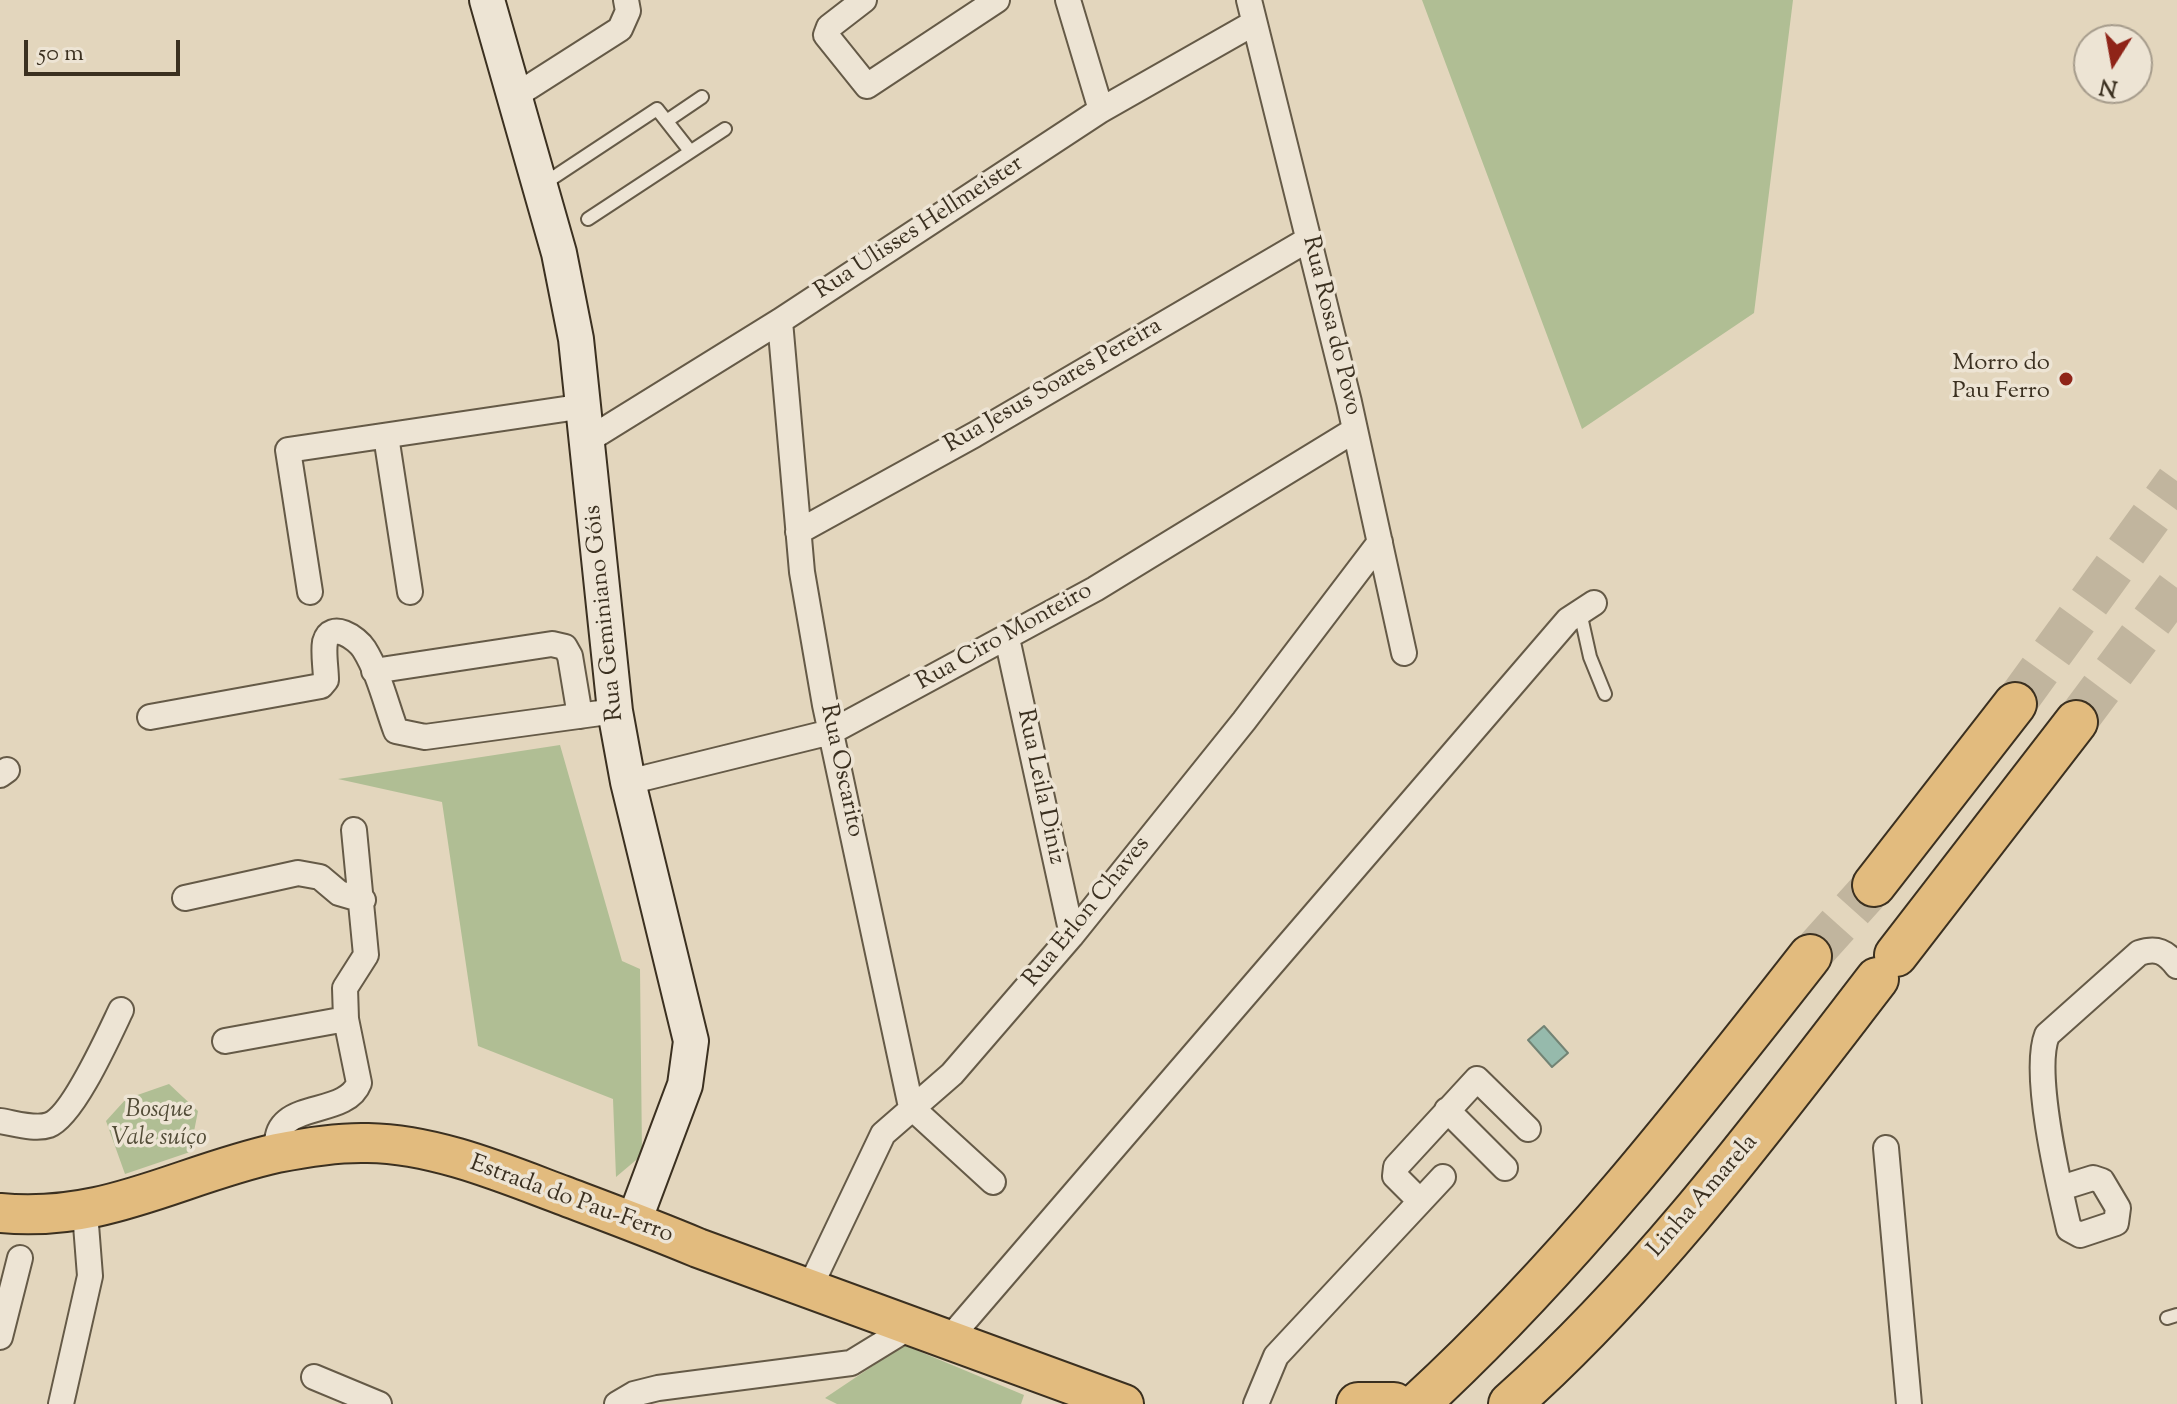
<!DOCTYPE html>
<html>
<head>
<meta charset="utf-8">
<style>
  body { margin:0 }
  #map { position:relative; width:2177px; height:1404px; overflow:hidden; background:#e3d6bd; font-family:"Sorts Mill Goudy",serif }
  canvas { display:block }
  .north { position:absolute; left:2073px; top:24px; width:80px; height:80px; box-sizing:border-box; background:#ede4d4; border:2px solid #a69c8c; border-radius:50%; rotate:191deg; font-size:22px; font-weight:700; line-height:32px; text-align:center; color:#3b3020 }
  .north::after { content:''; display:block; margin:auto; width:28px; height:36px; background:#8f2418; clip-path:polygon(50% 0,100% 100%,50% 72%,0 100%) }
  .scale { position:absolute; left:24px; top:40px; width:156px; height:36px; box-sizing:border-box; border:4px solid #3b3020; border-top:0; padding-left:10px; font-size:24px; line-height:28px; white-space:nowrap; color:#3b3020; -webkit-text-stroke:6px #ede4d4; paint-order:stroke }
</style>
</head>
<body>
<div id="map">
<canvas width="2177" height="1404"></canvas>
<div class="north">N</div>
<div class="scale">50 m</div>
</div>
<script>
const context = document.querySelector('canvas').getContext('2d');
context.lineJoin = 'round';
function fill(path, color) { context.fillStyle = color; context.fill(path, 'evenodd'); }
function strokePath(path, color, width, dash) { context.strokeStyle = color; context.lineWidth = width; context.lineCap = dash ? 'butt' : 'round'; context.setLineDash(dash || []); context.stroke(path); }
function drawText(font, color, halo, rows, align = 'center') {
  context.font = font + ' "Sorts Mill Goudy",serif'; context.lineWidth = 7; context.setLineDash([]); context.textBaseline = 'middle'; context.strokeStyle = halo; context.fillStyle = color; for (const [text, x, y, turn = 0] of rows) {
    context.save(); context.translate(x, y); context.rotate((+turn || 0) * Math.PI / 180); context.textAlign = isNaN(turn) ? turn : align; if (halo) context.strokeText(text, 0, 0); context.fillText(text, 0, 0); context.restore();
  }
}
fill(new Path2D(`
  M1422,0H1793L1754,313L1582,429Z
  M560,745L622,961L640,969L642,1155L616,1177L613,1099L478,1046L442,802L338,779Z
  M169,1084L198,1111L190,1152L125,1174L106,1121L126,1099Z
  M904,1345L1024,1395L1021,1404H837L825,1398Z`), '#b0be94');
const water = new Path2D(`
  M1544,1026L1568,1053L1552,1067L1528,1040Z`);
fill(water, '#96baac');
strokePath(water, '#728374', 2);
strokePath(new Path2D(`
  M2015,704L2177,481
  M2076,722L2177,587
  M1810,956L1874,885`), '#c1b59e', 42, [42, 21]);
const lane = new Path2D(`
  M668,120L702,97
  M542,185L657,109L690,151
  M588,219L725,129
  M1580,612L1590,657L1605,694
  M2167,1318L2177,1315`);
const street = new Path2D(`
  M864,0L829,27L826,35L867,86L997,0
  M1068,0L1101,110
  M1249,0L1349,402L1404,653
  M515,96L620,29L628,11L626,0
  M780,321L802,572L825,705L911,1107L993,1182
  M386,436L410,592
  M588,440L780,321L1101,110L1254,23
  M798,532L974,435L1309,239
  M310,592L288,450L585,406
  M1007,638L1072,935
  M374,671L552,644L565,647L570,656L580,716
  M150,717L321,686L326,680C326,669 323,653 325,642C331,620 357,638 364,649C379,673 386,704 396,731L425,737L615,711
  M0,775L7,770
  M628,782L831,732L1095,589L1355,430
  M185,898L298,873L320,877L339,893L363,900
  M225,1041L346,1019
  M1447,1110L1505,1168
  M0,1121C14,1123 35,1130 49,1125C73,1116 109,1035 121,1010
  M1886,1148L1909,1404
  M278,1153C268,1097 345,1120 359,1083L346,1019L345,988L366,955L354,830
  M2061,1188L2093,1178L2102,1181L2118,1208L2116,1223L2080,1235L2069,1229C2059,1186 2032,1073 2047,1035L2139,953C2157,947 2166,952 2177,966
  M1420,1201L1395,1176L1396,1167L1477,1079L1528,1129
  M810,1287L883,1134L952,1074L1072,935L1244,721L1380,542
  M0,1337L20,1258
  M949,1339L1568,620L1594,603
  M314,1377L379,1404
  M61,1404L90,1276L85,1212
  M617,1404L634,1394L658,1388L851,1363L913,1325
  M1256,1404L1276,1356L1443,1177`);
const secondary = new Path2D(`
  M487,0L559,253L576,339L615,711L628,782L691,1041L685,1085L634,1221`);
const primary = new Path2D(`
  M0,1213C106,1223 178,1175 277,1153C307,1147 338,1142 368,1143C434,1144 501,1172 562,1195C607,1212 653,1229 698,1248L1124,1404`);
const highway = new Path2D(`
  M1874,885L2015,704
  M1896,955L2076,722
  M1358,1404H1394
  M1418,1404C1565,1269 1687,1113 1810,956
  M1510,1404C1650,1279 1763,1127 1877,979`);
strokePath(lane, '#655a47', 16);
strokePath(street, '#655a47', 28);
strokePath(secondary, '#3b3020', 38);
strokePath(primary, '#3b3020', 42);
strokePath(highway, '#3b3020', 46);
strokePath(lane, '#ede4d4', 12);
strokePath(street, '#ede4d4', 24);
strokePath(secondary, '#ede4d4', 34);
strokePath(primary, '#e2bb7e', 38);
strokePath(highway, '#e2bb7e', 42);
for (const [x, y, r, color] of [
  [2066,379,8,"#8f2418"]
]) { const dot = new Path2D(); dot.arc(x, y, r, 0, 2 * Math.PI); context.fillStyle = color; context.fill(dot); strokePath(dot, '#ede4d4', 3); }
drawText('24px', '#3b3020', '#ede4d4', [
  ["Rua Ulisses Hellmeister",920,229,-33],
  ["Rua Rosa do Povo",1330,326,76],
  ["Rua Jesus Soares Pereira",1054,387,-30],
  ["Rua Geminiano Góis",606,613,-96],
  ["Rua Ciro Monteiro",1005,638,-29],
  ["Rua Oscarito",840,771,78],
  ["Rua Leila Diniz",1039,787,78],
  ["Rua Erlon Chaves",1088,913,-51],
  ["Linha Amarela",1704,1197,-49],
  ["Estrada do Pau-Ferro",571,1201,20]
]);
drawText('24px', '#3b3020', '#ede4d4', [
  ["Morro do",2050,365],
  ["Pau Ferro",2050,393]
], 'right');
drawText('italic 24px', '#524c37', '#ede4d4', [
  ["Bosque",159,1112],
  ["Vale suíço",159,1140]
]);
</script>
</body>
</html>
